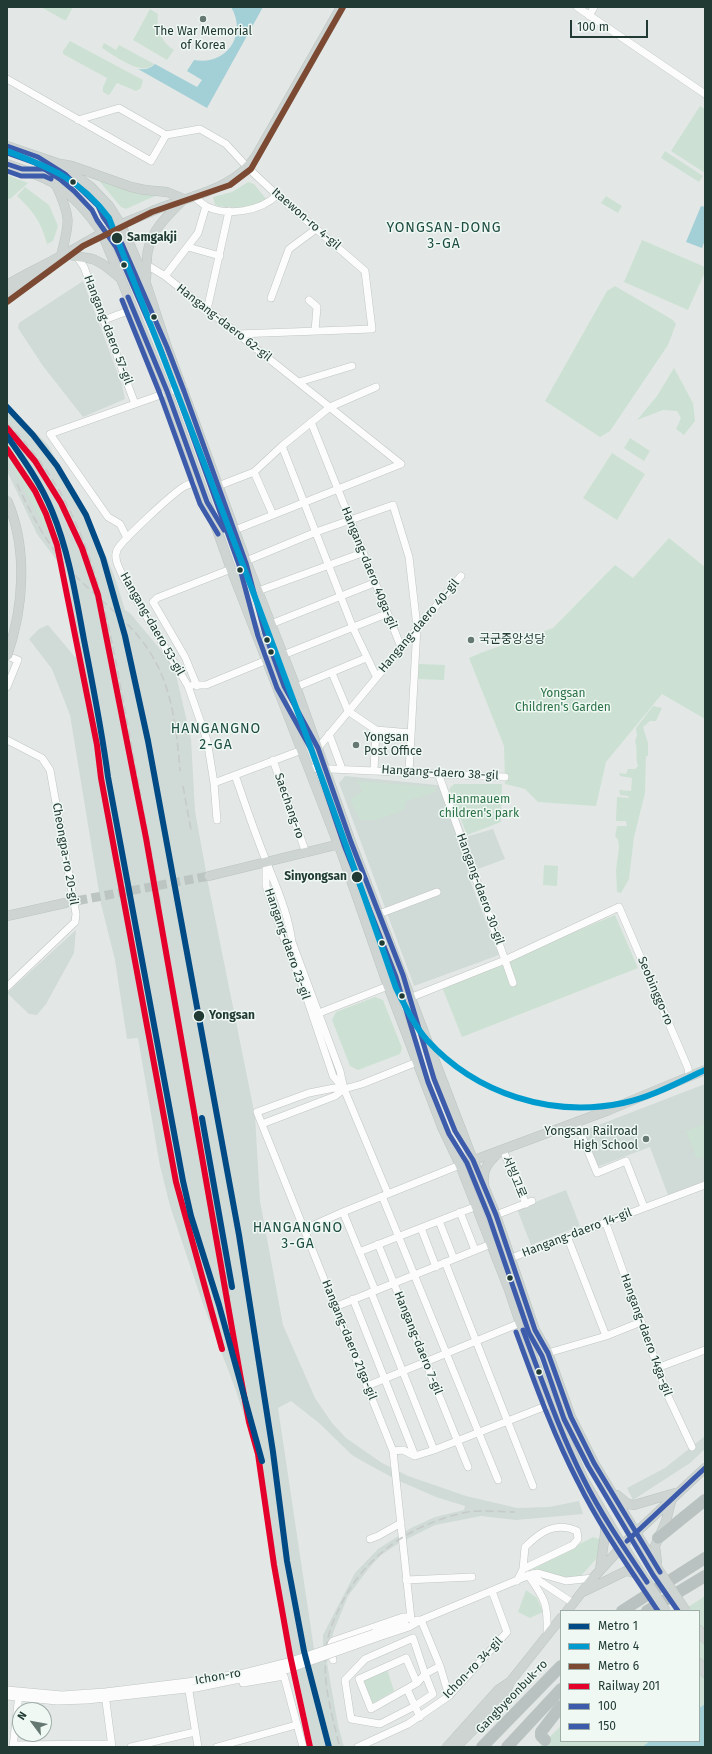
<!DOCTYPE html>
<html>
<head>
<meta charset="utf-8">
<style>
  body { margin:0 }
  #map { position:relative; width:712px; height:1754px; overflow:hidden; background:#e3e8e6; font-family:"Fira Sans",sans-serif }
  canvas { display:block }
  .frame { position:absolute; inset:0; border:8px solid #213b34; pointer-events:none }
  .legend { position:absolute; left:560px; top:1610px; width:140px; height:132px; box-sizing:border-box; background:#f0f8f4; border:1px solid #9daca7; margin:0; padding:5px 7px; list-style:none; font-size:12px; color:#213b34 }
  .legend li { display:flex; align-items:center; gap:8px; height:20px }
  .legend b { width:20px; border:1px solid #9daca7 }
  .north { position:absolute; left:12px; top:1702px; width:40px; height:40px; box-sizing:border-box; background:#f0f8f4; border:1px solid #9daca7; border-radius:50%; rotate:302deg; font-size:11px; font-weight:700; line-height:16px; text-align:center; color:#213b34 }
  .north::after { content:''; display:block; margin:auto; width:14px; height:18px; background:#657872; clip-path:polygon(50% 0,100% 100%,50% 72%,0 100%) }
  .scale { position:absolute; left:570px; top:20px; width:78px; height:18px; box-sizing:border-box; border:2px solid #213b34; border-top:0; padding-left:5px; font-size:12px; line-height:14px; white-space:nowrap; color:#213b34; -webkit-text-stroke:3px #f0f8f4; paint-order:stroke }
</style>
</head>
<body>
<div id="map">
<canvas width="712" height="1754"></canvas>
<div class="frame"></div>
<ul class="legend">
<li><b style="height:5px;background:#004a85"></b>Metro 1</li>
<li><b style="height:5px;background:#009bce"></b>Metro 4</li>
<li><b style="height:5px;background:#7c4932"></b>Metro 6</li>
<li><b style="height:5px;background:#e4002b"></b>Railway 201</li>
<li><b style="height:5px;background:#3d5bab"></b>100</li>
<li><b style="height:5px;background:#3d5bab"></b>150</li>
</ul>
<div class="north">N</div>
<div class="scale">100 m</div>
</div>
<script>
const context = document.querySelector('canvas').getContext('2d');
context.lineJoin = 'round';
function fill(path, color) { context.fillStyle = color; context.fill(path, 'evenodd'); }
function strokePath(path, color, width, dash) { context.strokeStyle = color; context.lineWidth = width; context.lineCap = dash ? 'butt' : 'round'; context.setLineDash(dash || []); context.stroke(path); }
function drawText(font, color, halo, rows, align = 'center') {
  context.font = font + ' "Fira Sans","Noto Sans KR",sans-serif'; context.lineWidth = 3; context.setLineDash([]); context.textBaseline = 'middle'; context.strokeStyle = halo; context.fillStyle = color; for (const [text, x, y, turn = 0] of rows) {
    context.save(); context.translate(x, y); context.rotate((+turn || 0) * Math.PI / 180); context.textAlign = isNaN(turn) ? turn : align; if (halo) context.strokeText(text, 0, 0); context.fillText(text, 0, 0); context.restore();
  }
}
fill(new Path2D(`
  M83,281L122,385L125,399L83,417L43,366L18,328L19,323Z
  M7,404L48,445L91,521L114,575L125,610L130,613L174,666L191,739L195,811L209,888L255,1116L260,1201L283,1325L315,1398L332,1423L346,1438L382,1463L408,1476L466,1496L517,1508L549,1507L579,1501L583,1514L516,1520L481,1516L435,1525L399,1543L381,1555L369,1568L348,1596L333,1633L327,1663L338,1725L344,1747H308L305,1738L290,1658L258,1459L235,1388L203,1304L170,1206L160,1166L138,1038L127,1039L115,960L101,904L70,715L52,669L29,639L39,629L48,625L75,657L80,655L67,574L37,534L7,471ZM291,1401L319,1423L352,1455L364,1462L397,1480L436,1497L465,1506L464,1510L435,1517L411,1528L378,1549L355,1573L323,1635V1647L314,1649L278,1408Z
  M345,776L447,786L466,837L493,829L505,859L467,873L499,955L414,986L339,783Z
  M76,930L74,953L46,1004L37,1015L29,1014L7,993Z
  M705,1084V1181L668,1195L650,1147L597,1167L583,1131Z
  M566,1190L580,1226L531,1245L517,1209Z
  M705,1436V1449L690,1463L633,1500L627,1488L665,1468Z`), '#d0dad6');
fill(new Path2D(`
  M41,7H73L66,20H64Z
  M150,9L158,14C156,28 161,42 174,50L167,60L133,40Z
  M70,41L143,80L141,88L136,91L117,83L110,94L108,95L103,92V87L107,78L63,54V51Z
  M104,43L116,50L119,45L154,64C143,78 114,55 102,48Z
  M700,106L705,109V173L671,151Z
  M665,151L703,176L699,182L661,158Z
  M7,175L28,183L10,199L7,198Z
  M105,181L157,195L126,209L121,207L100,182Z
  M248,182L254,184L267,200C250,208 233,210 215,205L213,197L232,192Z
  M25,187L49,205L58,226L53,241L47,244C41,222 34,212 17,196Z
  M606,196L622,206L618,213L601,203Z
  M642,240L705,267V272L688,310L624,282Z
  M615,286L673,320L676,324L668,345L610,431L600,437L545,401L607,291Z
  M674,368L693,403L695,421L684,435L676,429L681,418L677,411L663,410L637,420L657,396Z
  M630,438L650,451L644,461L624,448Z
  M7,441C32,473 53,509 61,549L43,524L8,459Z
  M612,453L645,474L617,520L583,498Z
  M669,538L705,567V719L662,694L606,762L596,806L538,802L525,789L505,784L504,746L469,658L483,652L553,628L615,565L633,578Z
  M419,664L445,665L444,680L418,679Z
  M653,706L662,708L656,721H650L643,727L648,743V756H646L645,793L634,837L629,879L621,893L617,892L616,870L619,847L618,840L615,836L617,826H627L626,821H616L617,797L628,798L629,796L620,795L619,790L631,791L632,778L620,776L619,773L626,774L628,769H635L638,766C635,757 638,749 635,741L637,736L636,728Z
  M357,781L434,787L436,792L406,801L404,810L377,820H360L350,800L362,791Z
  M454,784H502L501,822L467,835L449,789Z
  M544,865L558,866L557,886L543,885Z
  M615,915L638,968L462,1037L442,987Z
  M375,997L383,1000L402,1048L400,1054L358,1070L350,1066L332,1020L336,1012Z
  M705,1123V1156L697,1159L686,1131Z
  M593,1537L599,1539L601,1549L597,1558L579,1578L566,1579L532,1569Z
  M526,1590L537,1598L543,1612L530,1618L518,1612Z
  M705,1596V1704L699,1708V1611H682Z
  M387,1669L394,1691L371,1704L361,1681Z
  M561,1726V1741H650L642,1747H539Z`), '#cce1d3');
fill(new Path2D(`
  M231,7H263L207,108L138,69C144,70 150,69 155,64L197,87L202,80L187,71L194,60C226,66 248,35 231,7Z
  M701,206L705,207V240L702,248L686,242Z
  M705,1704V1747H642L650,1741H699V1708Z`), '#a3cfd7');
strokePath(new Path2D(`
  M65,903L209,876`), '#bcc5c2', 9, [9, 4.5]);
const minor = new Path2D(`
  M577,7L705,94
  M589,16L594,7
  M7,79L151,161L166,135L119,108L78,120
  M166,135L200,129L226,144L248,168L277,195L365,271L372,329L237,334
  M193,196C197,199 201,203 206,206C227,217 261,211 277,195
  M188,247L220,256
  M78,258L84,267L135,404
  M147,265L165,276L401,464L235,530
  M165,276L198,233L206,206
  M271,298L289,249L316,229
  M309,300L317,307L315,331
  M207,310L229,211
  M104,320L133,309
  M299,382L352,366
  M311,422L401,647
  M282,446L353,628L376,676
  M254,472L273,515
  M200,482C194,483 189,484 185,486C174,492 121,541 117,550C113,559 120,569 123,577L188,686L207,740L214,783L217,820
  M218,486L254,472L282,446L330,407L376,387
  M127,538L120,524L108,517L50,434L183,387
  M246,561L316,532L393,505L409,557L417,627L409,772
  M258,591L362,553
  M271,624L374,583
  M283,655L386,614
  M7,656L18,660L7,687
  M332,673L348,711L376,730L411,733
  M193,685H206L267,660
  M197,686L185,657L153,602L157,598L231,569
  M296,687L366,658
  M329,734L342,769
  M7,740L42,758L50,770L76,914L75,922L7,987
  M318,748L461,576
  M273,760L306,853
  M309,768L505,777
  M374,770L376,730
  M438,773L505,960L619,907L688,1068L689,1076
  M235,775C245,804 255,834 267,863C277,889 288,913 292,942L340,1071L344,1089L388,1194
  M214,783L302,750
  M266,866V886L285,942L303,987L333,1076L344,1089
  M379,914L437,892
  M412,997L505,960L513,983
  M314,1015L388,986
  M576,1122L597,1173L626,1161L644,1207
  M262,1124L335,1096L344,1089
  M503,1150L526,1204
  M382,1196L498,1480
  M343,1212L375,1290
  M460,1212L475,1250
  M496,1215L532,1201
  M439,1221L454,1259
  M605,1221L668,1396L692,1447
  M421,1228L436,1267
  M305,1229L343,1212L460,1165
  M567,1236L606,1336
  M378,1244L468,1467
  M359,1252L477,1206
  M511,1258L705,1185
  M445,1262L533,1486
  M371,1292L434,1450
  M353,1299L415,1456
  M335,1307L491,1244
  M548,1353L606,1336L641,1322
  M657,1368L705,1350
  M367,1386L520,1323
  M393,1451L403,1450L415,1456L434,1450L551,1404
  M370,1539L378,1536L401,1523
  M528,1575C546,1600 548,1605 547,1635
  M528,1576L538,1580L573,1603
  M406,1580L472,1577
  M517,1581L523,1569L525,1547C540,1532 555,1521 577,1531L578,1539L573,1545L523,1569
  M411,1619L393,1451L257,1112L309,1093L334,1088L344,1089L362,1084L417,1062
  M374,1633L405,1622
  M376,1638L409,1627L421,1620H417
  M333,1660L329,1647L333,1641L403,1617H410
  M243,1683L284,1676L303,1747
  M417,1683L406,1658L359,1679L371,1709L417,1683L425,1674L433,1694L415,1706L380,1724L351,1719L345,1680L365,1659L413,1638L425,1674L440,1666
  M188,1685L198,1747
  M407,1689L420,1717
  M7,1690L62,1695L105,1692L187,1682L244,1673L288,1662
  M105,1694L112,1747
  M7,1696L57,1701L87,1700L196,1688L289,1669
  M449,1696L440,1666L421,1620L532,1574L538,1573L566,1581L593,1578
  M13,1745L111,1744
  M13,1747L19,1694
  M131,1747L195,1732
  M217,1747L296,1725
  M358,1747L408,1724L449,1696L507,1632L492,1591`);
const major = new Path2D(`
  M7,146L60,164L91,187L109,206L121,225L127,238L145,280L167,347L246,561L296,687L351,842L473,1160L496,1215L535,1330L548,1353L571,1417L594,1463L660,1572
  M7,164C23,170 41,175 55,184C74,196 90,215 102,233L167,391L231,569L342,854L388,986L442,1127L460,1165L509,1290L520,1323L551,1404L584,1480L616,1535L647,1582
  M61,164L72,166L131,187L145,190L167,192L184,199
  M57,187C72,220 69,223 61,256
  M65,253C75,257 77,256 87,258C99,259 110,270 119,277
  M146,279C147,269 146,259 148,250C152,230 168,215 182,201
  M7,285C23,275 39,268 55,259C71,252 85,242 101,234C116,226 132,220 148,213C185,196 233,192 256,156L341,7
  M7,294L37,272
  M7,298L45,268
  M209,876L344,843
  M7,916L65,903
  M469,1162L609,1110L705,1070
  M484,1183C482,1169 489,1162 498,1153
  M617,1495L628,1504L634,1505L675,1493
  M657,1562L655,1546L666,1521L672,1498
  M600,1570L605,1534V1518
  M585,1591L626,1571L632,1572L644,1579
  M567,1611L593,1578L627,1541L705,1468
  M699,1630L705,1639
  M699,1663L705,1673
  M447,1747L498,1690L510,1682
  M456,1747L482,1721L504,1696L510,1682L561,1618`);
const highway = new Path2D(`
  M658,1538L705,1500
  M622,1611L705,1558
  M647,1611L705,1576
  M545,1740L541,1736V1732L561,1706
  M482,1747L561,1666
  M507,1747L561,1689`);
strokePath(minor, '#c0c5c3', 8);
strokePath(major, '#bcc5c2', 10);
strokePath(highway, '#bcc5c2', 12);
strokePath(minor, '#fbfcfb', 7);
strokePath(major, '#cdd4d2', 9);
strokePath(highway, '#b9c2c0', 11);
strokePath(new Path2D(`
  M7,423C74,490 97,567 115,657L161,904
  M17,484C31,514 47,544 69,569C98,601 132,620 154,659C173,693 177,733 180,771
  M183,786L191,830
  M209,1177L230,1298
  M339,1744C331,1711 321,1678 327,1643C329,1631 334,1619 339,1609C362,1558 409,1525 463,1513C480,1509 498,1512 515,1512`), '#c6cac9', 1.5, [8, 4]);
const minorBridge = new Path2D(`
  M288,1662L374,1633
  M289,1669L376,1638`);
const majorBridge = new Path2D(`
  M7,500C28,548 24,607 7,656
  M660,1572L686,1611
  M647,1582L666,1611`);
strokePath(minorBridge, '#c0c5c3', 8, []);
strokePath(majorBridge, '#bcc5c2', 10, []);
strokePath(minorBridge, '#fbfcfb', 7);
strokePath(majorBridge, '#cdd4d2', 9);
strokePath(new Path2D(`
  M7,146L38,157L65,174L98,206L103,217L122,244L167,347L184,391L246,563L265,634L284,686L318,748L351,842L403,975L434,1079L455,1131L473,1160L496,1215L535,1330L548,1353L571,1417L594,1463L660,1572
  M7,164L22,169H46L54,173
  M128,297L167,391L207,502L224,530
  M523,1330C542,1380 560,1433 584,1480C602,1516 625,1549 647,1582
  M627,1541L705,1468`), '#3d5bab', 5);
strokePath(new Path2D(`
  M7,153L35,163L61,180L74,191L92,210L97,220L116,247L161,350L177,393L239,565L258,636L277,688L312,751L344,845L396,977L428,1082L449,1134L467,1163L489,1217L529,1333L542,1356L564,1419L588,1466L653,1575L678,1611
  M7,171L21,176H44L51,179
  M122,300L160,394L200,504L218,534
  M516,1332C535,1383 553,1434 578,1482C600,1527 630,1569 658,1611`), '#3d5bab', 5);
strokePath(new Path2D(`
  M7,428L35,461L61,503L82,548L98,595L146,838L240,1374L249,1422L258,1454L274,1565L290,1655L310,1747
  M7,449L35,491L46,514L57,545L97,745L101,778L176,1182L222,1349`), '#e4002b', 6);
strokePath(new Path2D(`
  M7,407L33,435L57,466L86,515L103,558L125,636L148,741L239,1235L273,1452L287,1561L304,1651L329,1747
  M7,436C24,460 41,484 52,511C69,552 76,597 84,640C93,686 102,731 108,777L183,1181L191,1216L219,1305L262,1461
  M202,1118L232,1287`), '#004a85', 6);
strokePath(new Path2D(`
  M7,151C51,168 80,179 109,218C209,473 307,729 396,988C405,1006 414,1025 427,1040C476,1094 552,1118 623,1103C652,1097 679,1082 705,1070`), '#009bce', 6);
strokePath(new Path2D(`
  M7,302L83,246L152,212L230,185L251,169L343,7`), '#7c4932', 6);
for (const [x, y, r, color] of [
  [203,19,4,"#657872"],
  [73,182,3.5,"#213b34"],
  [117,238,6,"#213b34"],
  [124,265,3.5,"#213b34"],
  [154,317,3.5,"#213b34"],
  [240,570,3.5,"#213b34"],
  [267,640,3.5,"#213b34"],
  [471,640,4,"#657872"],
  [271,652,3.5,"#213b34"],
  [356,745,4,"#657872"],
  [357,877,6,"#213b34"],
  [382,943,3.5,"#213b34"],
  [402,996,3.5,"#213b34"],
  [199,1016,6,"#213b34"],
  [646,1139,4,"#657872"],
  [510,1278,3.5,"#213b34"],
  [539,1372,3.5,"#213b34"]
]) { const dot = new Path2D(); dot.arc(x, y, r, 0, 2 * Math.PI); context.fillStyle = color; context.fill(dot); strokePath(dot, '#f0f8f4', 1.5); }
drawText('12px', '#213b34', '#f0f8f4', [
  ["The War Memorial",203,32,"center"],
  ["of Korea",203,46,"center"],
  ["국군중앙성당",479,640],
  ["Yongsan",364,738],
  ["Post Office",364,752],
  ["Yongsan Railroad",638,1132,"right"],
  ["High School",638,1146,"right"]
], 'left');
drawText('12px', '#213b34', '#f0f8f4', [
  ["Itaewon-ro 4-gil",306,219,41],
  ["Hangang-daero 62-gil",224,323,38],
  ["Hangang-daero 57-gil",108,330,69],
  ["Hangang-daero 40ga-gil",369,568,68],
  ["Hangang-daero 53-gil",152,624,60],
  ["Hangang-daero 40-gil",419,626,-50],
  ["Hangang-daero 38-gil",440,773,3],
  ["Saechang-ro",289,806,71],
  ["Cheongpa-ro 20-gil",65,854,80],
  ["Hangang-daero 30-gil",480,889,70],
  ["Hangang-daero 23-gil",287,944,71],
  ["Seobinggo-ro",655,991,67],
  ["서빙고로",514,1177,67],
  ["Hangang-daero 14-gil",577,1233,-21],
  ["Hangang-daero 14ga-gil",646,1335,70],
  ["Hangang-daero 21ga-gil",349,1340,68],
  ["Hangang-daero 7-gil",418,1343,68],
  ["Ichon-ro 34-gil",473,1668,-46],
  ["Ichon-ro",218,1677,-10],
  ["Gangbyeonbuk-ro",512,1697,-46]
]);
drawText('bold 12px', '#213b34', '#f0f8f4', [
  ["Samgakji",127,238],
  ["Sinyongsan",347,877,"right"],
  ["Yongsan",209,1016]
], 'left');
drawText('12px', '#2b7247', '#f0f8f4', [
  ["Yongsan",563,694],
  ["Children's Garden",563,708],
  ["Hanmauem",479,800],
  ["children's park",479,814]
]);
context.letterSpacing = '1px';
drawText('14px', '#1d4d42', '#f0f8f4', [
  ["YONGSAN-DONG",444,228],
  ["3-GA",444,244],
  ["HANGANGNO",216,729],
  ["2-GA",216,745],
  ["HANGANGNO",298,1228],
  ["3-GA",298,1244]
]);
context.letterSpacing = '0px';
</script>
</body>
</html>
